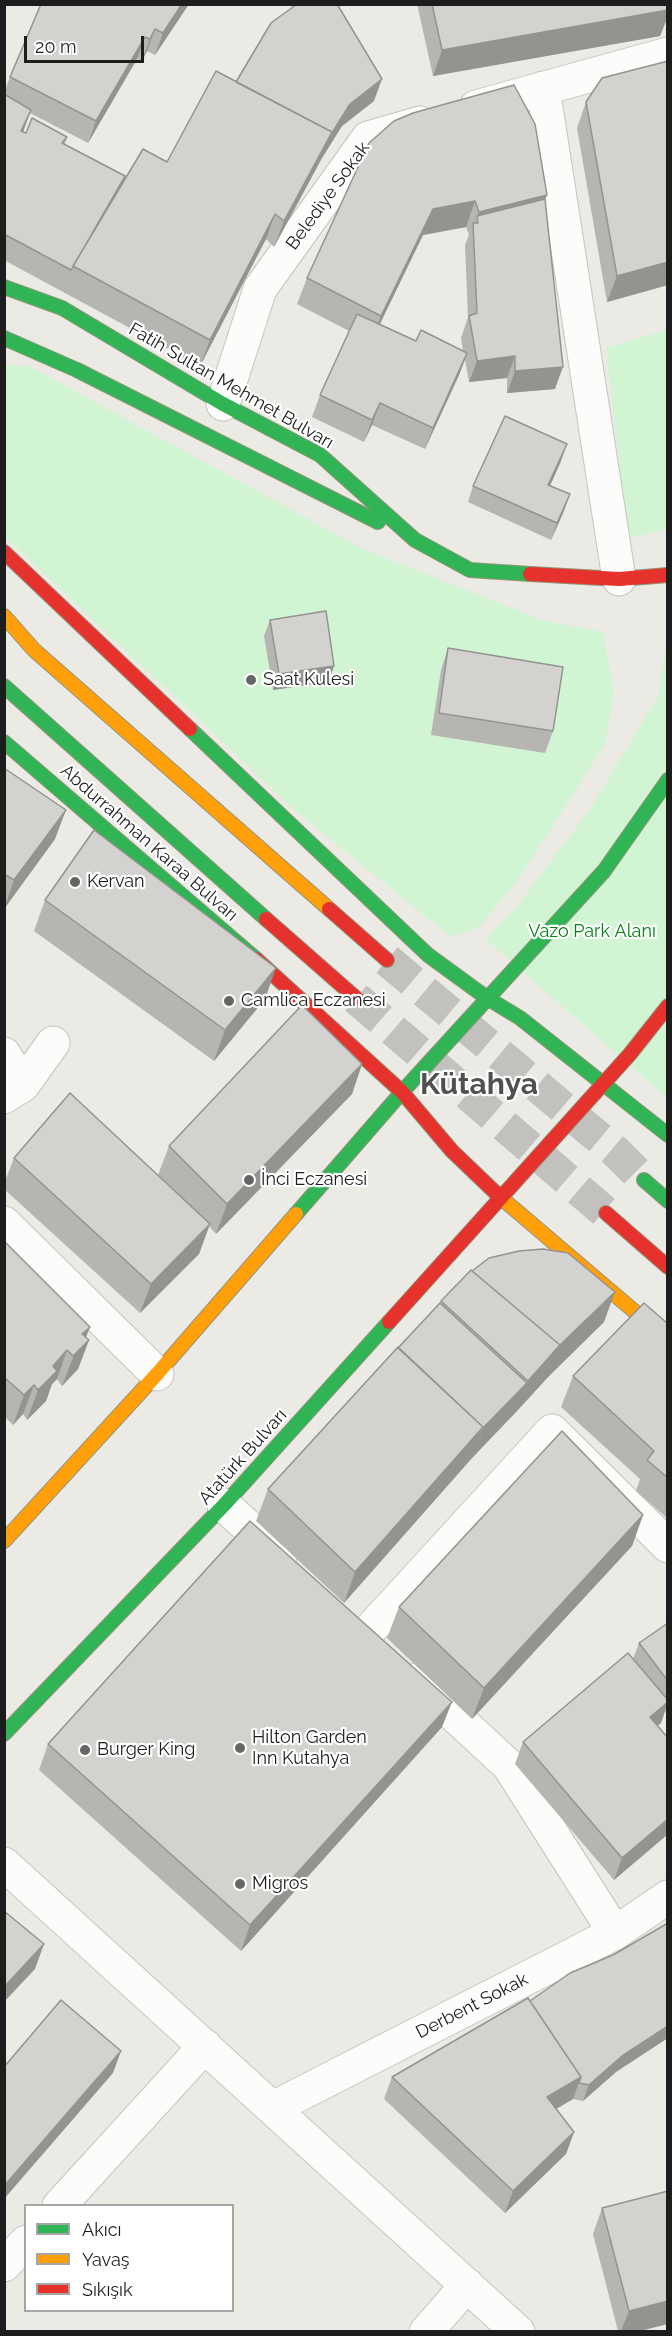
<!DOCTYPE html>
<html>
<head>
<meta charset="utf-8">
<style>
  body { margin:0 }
  #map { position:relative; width:672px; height:2336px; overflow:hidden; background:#eceae5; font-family:Raleway,sans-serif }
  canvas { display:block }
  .frame { position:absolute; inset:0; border:6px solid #1d1d1d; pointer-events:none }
  .legend { position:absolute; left:24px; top:2204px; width:210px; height:108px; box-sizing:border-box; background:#fff; border:2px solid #a5a5a5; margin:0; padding:8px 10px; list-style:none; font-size:18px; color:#1d1d1d }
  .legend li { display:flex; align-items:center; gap:12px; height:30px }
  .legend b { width:30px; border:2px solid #a5a5a5 }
  .scale { position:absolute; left:24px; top:36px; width:120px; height:27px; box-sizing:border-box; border:3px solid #1d1d1d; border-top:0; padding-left:8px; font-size:18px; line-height:21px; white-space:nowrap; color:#1d1d1d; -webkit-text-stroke:4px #fff; paint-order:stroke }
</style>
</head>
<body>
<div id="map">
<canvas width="672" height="2336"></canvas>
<div class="frame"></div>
<ul class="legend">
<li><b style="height:8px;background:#30b455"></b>Akıcı</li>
<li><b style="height:8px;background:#ff9f0a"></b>Yavaş</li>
<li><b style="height:8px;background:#e5322d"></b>Sıkışık</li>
</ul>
<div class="scale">20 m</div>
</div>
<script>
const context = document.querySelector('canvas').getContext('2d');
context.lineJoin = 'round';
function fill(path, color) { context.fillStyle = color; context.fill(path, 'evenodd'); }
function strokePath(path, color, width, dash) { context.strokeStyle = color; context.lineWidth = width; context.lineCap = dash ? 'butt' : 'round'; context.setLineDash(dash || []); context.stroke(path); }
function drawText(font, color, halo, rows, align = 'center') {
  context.font = font + ' Raleway,sans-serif'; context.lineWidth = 4.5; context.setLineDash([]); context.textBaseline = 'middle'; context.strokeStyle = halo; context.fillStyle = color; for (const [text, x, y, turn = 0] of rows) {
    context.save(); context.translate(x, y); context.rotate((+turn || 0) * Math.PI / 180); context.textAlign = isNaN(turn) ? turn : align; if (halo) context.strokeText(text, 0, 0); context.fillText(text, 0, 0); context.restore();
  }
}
fill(new Path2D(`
  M667,330V529L628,538L606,348Z
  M4,365L29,366L365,550L545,621L603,632L614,693L605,744L518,880L480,926L465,933L450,936L299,814L5,537Z
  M667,637V1098L486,939L518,905L591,808L658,696Z`), '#d1f4d3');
strokePath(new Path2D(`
  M387,960L617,1153L644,1180
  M356,998L606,1213`), '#c3c1bd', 33, [33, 16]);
const street = new Path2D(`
  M543,88L619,579
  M476,107L668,54
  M223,404L260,289L368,138L420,123
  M4,1054L23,1085
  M4,1097L23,1085L53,1043
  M4,1223L157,1374
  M224,1505L280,1556
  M366,1634L552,1431L668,1546
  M416,1680L509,1766L615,1933
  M4,1864L518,2332
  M273,2108L615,1933L668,1897
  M59,2206L205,2046
  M4,2265L26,2242
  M426,2332L467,2285`);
const fast = new Path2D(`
  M4,287L62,308L223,404L320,455L415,540L470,570L530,574
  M4,338L77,370L378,522
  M4,686L266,919
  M190,729L428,955L487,998L520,1018L668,1135
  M4,742L256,959
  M644,1180L668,1201
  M296,1214L402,1092L604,871L668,780
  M4,1734L224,1505L389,1322`);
const slow = new Path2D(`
  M4,616L34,650L329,909
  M499,1196L668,1340
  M4,1541L157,1374L296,1214`);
const jam = new Path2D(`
  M4,552L190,729
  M530,574L619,579L668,575
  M329,909L387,960
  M266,919L356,998
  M256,959L402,1092L452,1151L499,1196
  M606,1213L668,1267
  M389,1322L630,1054L668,1006`);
strokePath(street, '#c4c4c1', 35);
strokePath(fast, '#93957c', 16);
strokePath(slow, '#93957c', 16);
strokePath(jam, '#93957c', 16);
strokePath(street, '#fcfcfb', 33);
strokePath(fast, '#30b455', 14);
strokePath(slow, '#ff9f0a', 14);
strokePath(jam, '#e5322d', 14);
fill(new Path2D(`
  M40,4H189L155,55L147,51L142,61L137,59L88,143L30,113L23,132L26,133L67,137L65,144L125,176L167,162L236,82L374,101L342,126L322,158L274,247L266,239L200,366L4,260V93L10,77L41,5Z
  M417,4H668V16L660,36L433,76Z
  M586,102L668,285L607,302L577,128Z
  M369,143L547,195L545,199L555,389L507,393V378L469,382L465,360L459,375L425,449L372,425L364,442L312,417L320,395L349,331L297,304L307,278ZM466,227L469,235L465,245L468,317L461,338L463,351L416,341L380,324L423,235Z
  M561,461L550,486L564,511L551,540L468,502L473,486Z
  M270,620L334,666L328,682L273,690L264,636Z
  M448,648L553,731L545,753L431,735L441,670Z
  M4,768L55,839L4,909Z
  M45,900L265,999L214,1061L34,931Z
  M362,1064L352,1094L216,1234L209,1226L199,1254L140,1313L4,1189V1184L14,1158L168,1185L158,1175L169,1146Z
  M4,1241L90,1327L86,1337L89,1340L78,1369L62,1386L57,1379L52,1384L46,1401L27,1420L23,1414L13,1425L4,1416Z
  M441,1301L604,1322L549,1376L516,1412L472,1458L344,1603L256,1521L268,1489Z
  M668,1324V1519L636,1491L640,1479L561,1407L573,1376Z
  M643,1515L632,1546L472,1719L387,1638L399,1607Z
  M668,1623V1714L665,1711L661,1723L657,1726L668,1738V1834L614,1880L515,1764L523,1742L633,1659L639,1643Z
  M442,1727L241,1951L39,1770L48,1744Z
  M530,2001L616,2072L583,2101L573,2099L556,2109L574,2132L566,2154L505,2213L384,2099L392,2077Z
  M602,2208L640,2331H618L593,2234Z`), '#b6b5b1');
fill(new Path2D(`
  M182,4H189L155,55L163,33Z
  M668,4V16L660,36L433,76L442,50Z
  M155,29L147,51L142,61L150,39Z
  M145,37L137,59L88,143L96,121Z
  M382,79L374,101L342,126L322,158L274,247L284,221L332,132L350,104Z
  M31,110L23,132L21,131Z
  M547,195L537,221L478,223L477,216L479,212Z
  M475,201L466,227L423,235L371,342L381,316L433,209Z
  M275,214L266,239L200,366L210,340Z
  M668,262V285L607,302L617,276Z
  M467,353L459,375L425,449L433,428Z
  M515,356L507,378L469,382L477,361Z
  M563,367L555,389L507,393L515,371Z
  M380,403L372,425L364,442L372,420Z
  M567,444L561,461L543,501L548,485Z
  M570,494L564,511L551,540L557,523Z
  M334,666L328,682L273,690L279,674Z
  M66,810L55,839L4,909L14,880Z
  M276,968L265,999L214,1061L225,1030Z
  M362,1064L352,1094L216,1234L227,1204Z
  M210,1224L199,1254L140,1313L151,1284Z
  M615,1292L604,1322L549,1376L516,1412L472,1458L483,1428L527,1383L560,1345Z
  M90,1327L82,1347L89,1340L78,1369L62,1386L82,1334Z
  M67,1350L57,1379L52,1384L46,1401L27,1420L38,1390L53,1366Z
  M34,1385L23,1414L13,1425L24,1395Z
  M483,1427L472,1458L344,1603L355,1572Z
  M643,1515L632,1546L472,1719L484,1688Z
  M452,1702L442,1727L241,1951L250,1925Z
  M668,1702L661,1723L642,1739L650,1717Z
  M668,1819V1834L614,1880L622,1858Z
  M44,1944L35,1969L4,2002V1987Z
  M668,2026V2038L616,2072L583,2101L589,2085L622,2056Z
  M121,2051L113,2073L4,2199V2186Z
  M581,2077L573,2099L539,2119L547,2097Z
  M574,2132L566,2154L505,2213L513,2191Z
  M668,2301V2324L640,2331H621L629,2311Z`), '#949390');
const building = new Path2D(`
  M41,4H182L163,33L155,29L150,39L145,37L96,121L10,77Z
  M297,4H337L382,79L350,104L330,136L332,132L236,82L271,23Z
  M432,4H668V10L442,50Z
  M668,61V262L617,276L586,102L602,78Z
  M216,71L332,132L284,221L275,214L210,340L73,266L143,149L167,162Z
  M514,85L535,124L547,195L479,212L475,201L433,209L381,316L307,278L369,143L394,121L413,113Z
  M4,94L31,110L21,131L26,133L32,118L67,137L62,143L125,176L71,270L4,234Z
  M545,199L563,367L515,371V356L477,361L469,316L477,313L473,223H478L477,216Z
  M357,314L416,341L421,330L467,353L433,428L380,403L372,420L320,395Z
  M505,416L567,444L548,485L570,494L557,523L473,486Z
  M326,611L334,666L279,674L270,620Z
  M448,648L563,667L553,731L439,713Z
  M4,768L66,810L14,880L4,874Z
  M94,830L276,968L225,1030L45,900Z
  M302,1005L362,1064L227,1204L169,1146Z
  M70,1093L210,1224L151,1284L14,1158Z
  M4,1241L90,1327L82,1334L89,1340L73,1356L67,1350L53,1366L57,1371L38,1390L34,1385L24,1395L4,1377Z
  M543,1249L568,1253L615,1292L559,1346L560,1345L472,1271L489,1258L519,1251Z
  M471,1270L560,1345L528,1381L441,1301Z
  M440,1303L527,1383L483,1428V1427L398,1348Z
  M644,1303L668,1324V1478L647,1460L654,1451L573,1376Z
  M398,1347L483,1427L355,1572L268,1489Z
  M562,1431L643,1515L484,1688L399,1607Z
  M250,1521L452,1702L250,1925L48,1744Z
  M668,1623V1681L639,1643Z
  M628,1653L668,1700V1702L650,1717L668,1738V1819L622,1858L523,1742Z
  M4,1911L44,1944L4,1987Z
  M668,1923V2026L622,2056L589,2085L579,2083L581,2077L530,2001L570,1973L613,1955Z
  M528,1998L581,2077L547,2097L574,2132L513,2191L392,2077Z
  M61,2000L121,2051L4,2186V2067Z
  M668,2191V2301L629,2311L602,2208Z`);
fill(building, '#d4d2ce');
strokePath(building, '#949390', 1.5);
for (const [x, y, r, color] of [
  [251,680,6,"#656563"],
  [75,882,6,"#656563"],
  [229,1001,6,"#656563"],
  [249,1180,6,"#656563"],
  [240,1748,6,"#656563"],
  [85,1750,6,"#656563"],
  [240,1884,6,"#656563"]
]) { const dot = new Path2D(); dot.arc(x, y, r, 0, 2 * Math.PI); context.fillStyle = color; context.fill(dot); strokePath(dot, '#fff', 2); }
drawText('18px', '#1d1d1d', '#fff', [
  ["Belediye Sokak",328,196,-54],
  ["Fatih Sultan Mehmet Bulvarı",231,386,30],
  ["Abdurrahman Karaa Bulvarı",149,843,41],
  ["Atatürk Bulvarı",243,1457,-48],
  ["Derbent Sokak",472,2006,-27]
]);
drawText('18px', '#1d1d1d', '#fff', [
  ["Saat Kulesi",263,680],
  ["Kervan",87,882],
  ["Camlica Eczanesi",241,1001],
  ["İnci Eczanesi",261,1180],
  ["Hilton Garden",252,1738],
  ["Inn Kutahya",252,1759],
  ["Burger King",97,1750],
  ["Migros",252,1884]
], 'left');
drawText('18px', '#058016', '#fff', [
  ["Vazo Park Alanı",592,932]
]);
drawText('bold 30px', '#505050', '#fff', [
  ["Kütahya",479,1085]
]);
</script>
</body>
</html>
